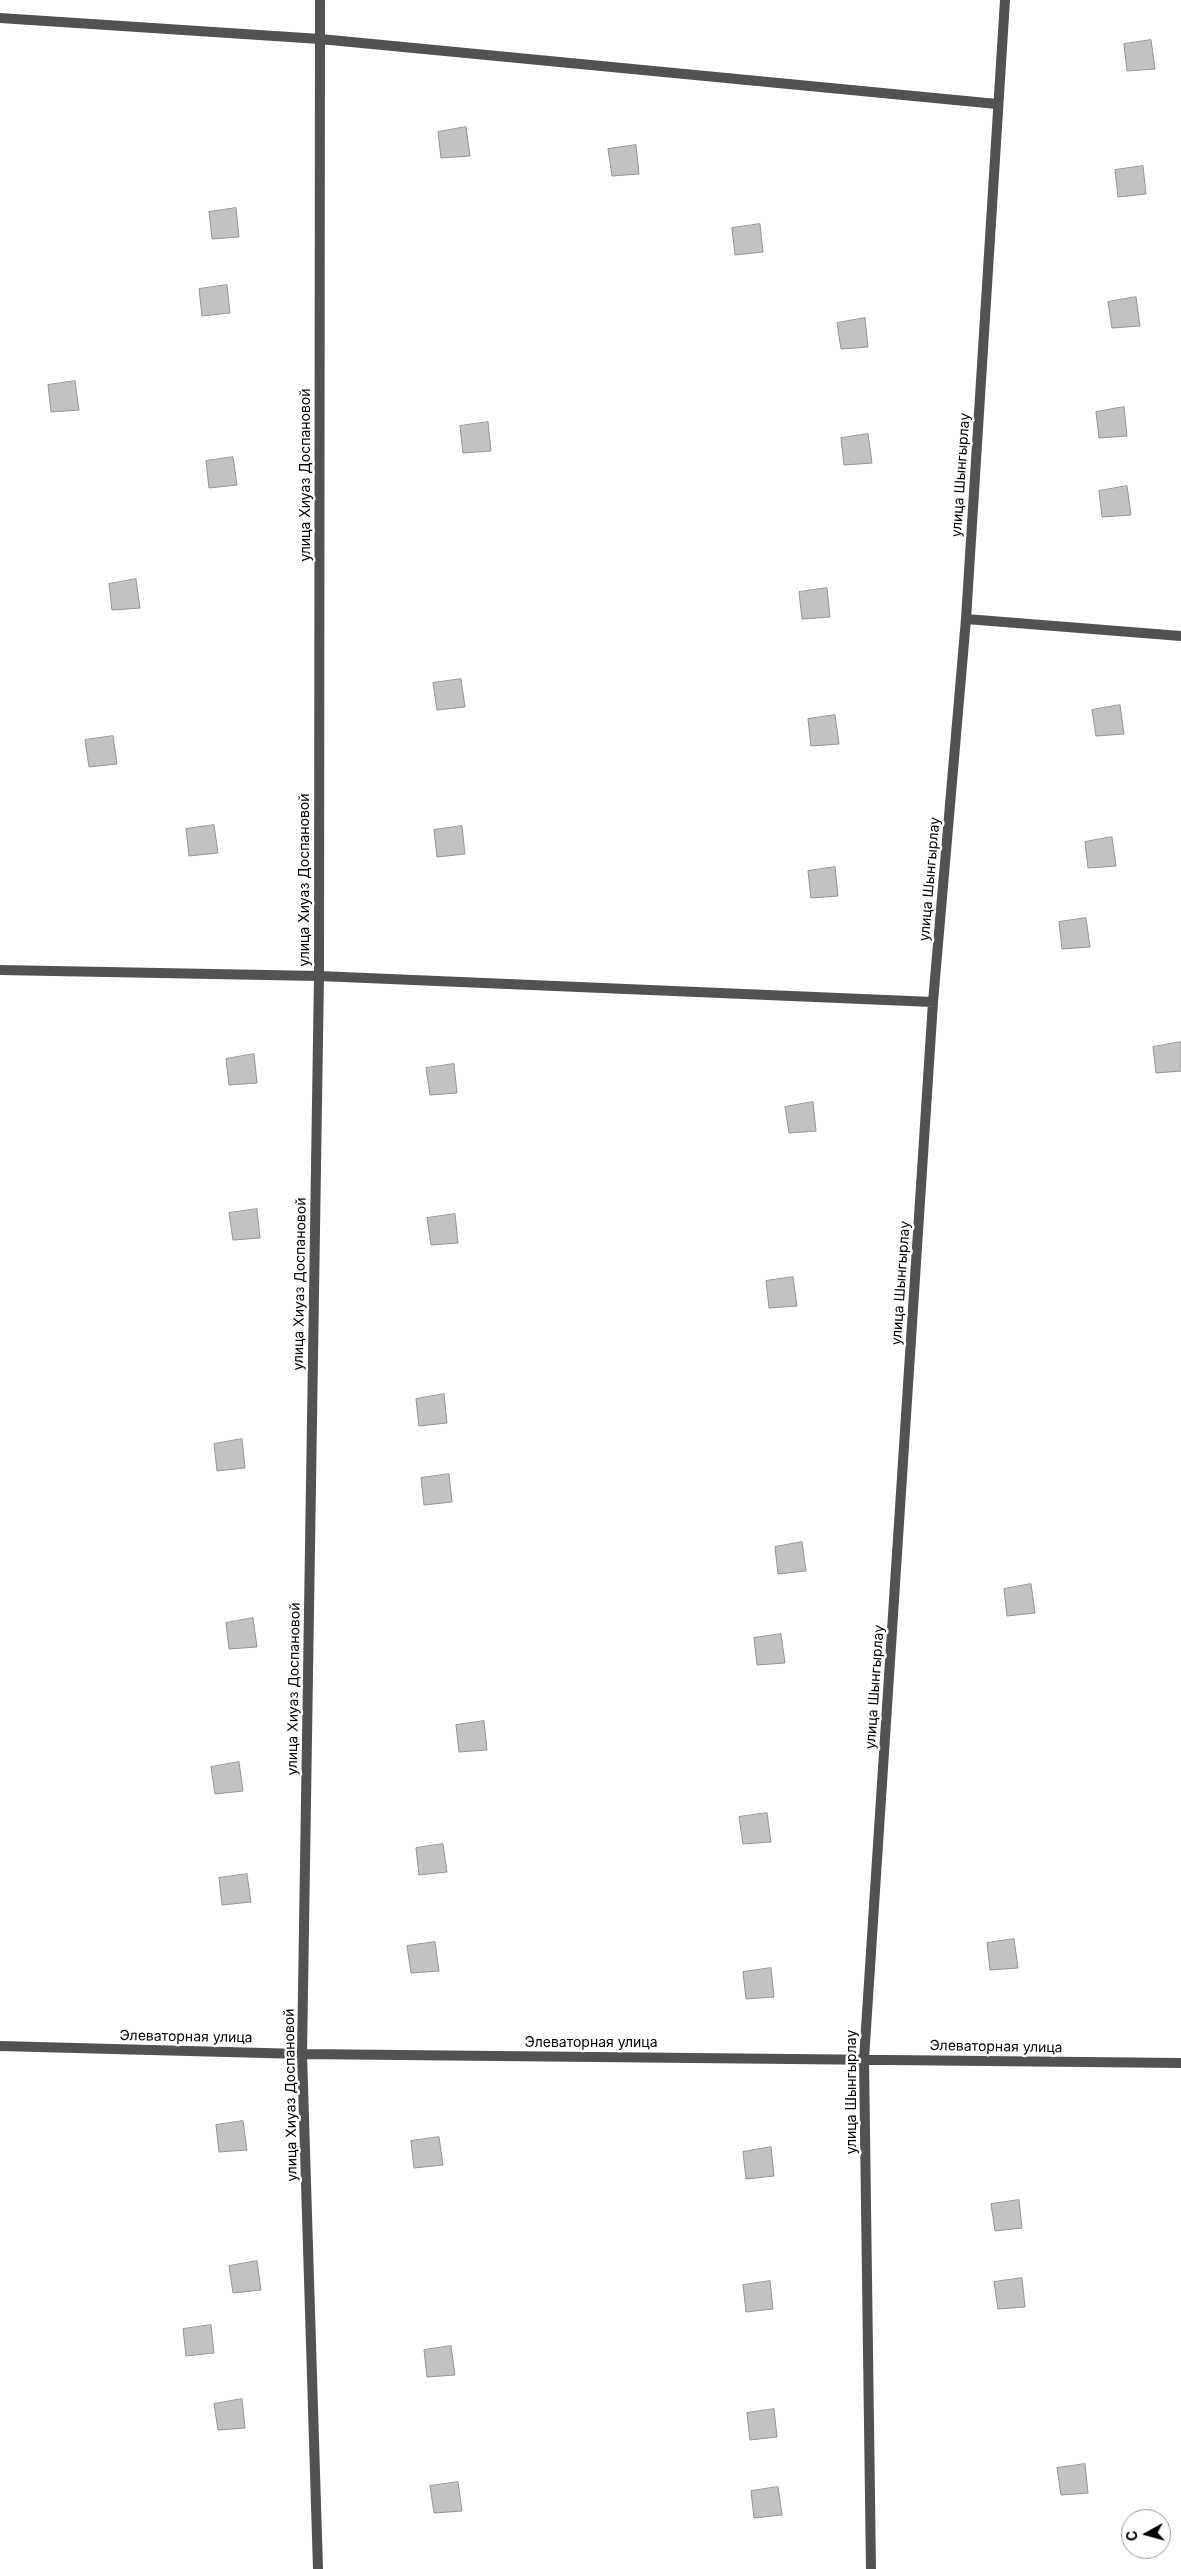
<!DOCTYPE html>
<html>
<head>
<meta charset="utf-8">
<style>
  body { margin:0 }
  #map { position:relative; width:1181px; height:2569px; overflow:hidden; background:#fff; font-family:Inter,sans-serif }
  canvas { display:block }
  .north { position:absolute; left:1121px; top:2509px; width:50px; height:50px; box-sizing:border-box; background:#fff; border:1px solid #999; border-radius:50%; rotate:263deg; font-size:14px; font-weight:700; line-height:20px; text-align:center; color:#000 }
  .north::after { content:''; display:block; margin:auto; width:18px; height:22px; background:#000; clip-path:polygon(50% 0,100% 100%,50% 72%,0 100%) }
</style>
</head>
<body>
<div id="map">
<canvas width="1181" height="2569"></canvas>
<div class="north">С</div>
</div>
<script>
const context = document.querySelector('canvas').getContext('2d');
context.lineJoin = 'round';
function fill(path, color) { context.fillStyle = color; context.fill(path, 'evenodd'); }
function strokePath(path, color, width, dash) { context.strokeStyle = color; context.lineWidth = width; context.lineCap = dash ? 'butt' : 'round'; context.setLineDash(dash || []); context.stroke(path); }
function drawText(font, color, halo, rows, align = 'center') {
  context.font = font + ' Inter,sans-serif'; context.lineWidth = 5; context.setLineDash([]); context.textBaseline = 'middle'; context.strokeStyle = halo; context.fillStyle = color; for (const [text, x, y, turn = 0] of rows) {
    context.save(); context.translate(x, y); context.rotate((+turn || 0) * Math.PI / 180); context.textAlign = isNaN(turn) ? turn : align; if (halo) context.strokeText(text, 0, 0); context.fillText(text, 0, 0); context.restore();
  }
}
const building = new Path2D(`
  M1151,40L1155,69L1127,71L1124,44Z
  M466,127L470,156L441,158L438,132Z
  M636,145L639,174L612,176L608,149Z
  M1143,166L1146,194L1118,197L1115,170Z
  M236,208L239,237L212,239L209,212Z
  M760,224L763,252L735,255L732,228Z
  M227,285L230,313L202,316L199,289Z
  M1136,297L1140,326L1112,328L1108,302Z
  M865,318L868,347L841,349L837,323Z
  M75,381L79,410L51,412L48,385Z
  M1124,407L1127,436L1099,438L1096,412Z
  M488,422L491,451L463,453L460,426Z
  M868,434L872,463L844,465L841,438Z
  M233,457L237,485L209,488L206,461Z
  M1127,486L1131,515L1102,517L1099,491Z
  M136,579L140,608L112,610L109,584Z
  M827,588L830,617L802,619L799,592Z
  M461,679L465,707L437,710L433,683Z
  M1120,705L1124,734L1096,736L1092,710Z
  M835,715L839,744L811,746L808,719Z
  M113,736L117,764L89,767L85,740Z
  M214,825L218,853L189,856L186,829Z
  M462,826L465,854L437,857L434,830Z
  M1112,837L1116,866L1088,868L1085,842Z
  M835,867L838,896L811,898L808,871Z
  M1086,918L1090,947L1062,949L1059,922Z
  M1181,1042V1071L1156,1073L1153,1047Z
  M254,1054L257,1083L229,1085L226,1059Z
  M454,1064L457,1093L430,1095L426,1068Z
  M813,1102L816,1131L789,1133L785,1107Z
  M257,1209L260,1238L233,1240L229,1213Z
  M455,1214L458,1243L431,1245L427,1218Z
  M793,1277L797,1306L769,1308L766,1281Z
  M444,1394L447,1423L419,1426L416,1399Z
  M242,1439L245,1468L217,1471L214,1444Z
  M449,1474L452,1502L424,1505L421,1478Z
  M802,1542L806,1571L778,1574L775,1547Z
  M1031,1584L1035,1613L1007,1616L1004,1589Z
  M253,1618L257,1647L229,1649L226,1623Z
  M781,1634L785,1663L757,1665L754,1638Z
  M484,1721L487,1750L459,1752L456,1725Z
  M239,1762L243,1791L215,1794L211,1767Z
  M767,1813L771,1842L743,1844L739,1817Z
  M443,1844L447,1872L419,1875L416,1848Z
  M247,1874L251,1902L222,1905L219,1878Z
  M1014,1939L1018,1968L990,1970L987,1943Z
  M435,1942L439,1971L411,1973L407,1946Z
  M771,1968L774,1997L746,1999L743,1972Z
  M243,2121L247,2150L219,2152L216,2125Z
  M439,2137L443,2165L414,2168L411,2141Z
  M771,2147L774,2176L746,2179L743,2152Z
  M1019,2200L1022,2228L995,2231L991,2204Z
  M257,2261L261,2290L233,2293L229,2266Z
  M1022,2278L1025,2307L998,2309L994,2282Z
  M770,2281L773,2309L746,2312L743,2285Z
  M211,2325L214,2353L186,2356L183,2329Z
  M451,2346L455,2375L427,2377L424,2350Z
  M242,2399L245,2428L218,2430L214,2404Z
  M774,2409L777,2437L750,2440L747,2413Z
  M1085,2464L1088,2493L1061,2495L1057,2468Z
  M458,2482L462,2511L434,2513L430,2486Z
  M778,2487L782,2515L754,2518L751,2491Z`);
fill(building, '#c2c2c2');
strokePath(building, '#969696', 1);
strokePath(new Path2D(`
  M0,18L320,39L997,104
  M966,619L1181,636
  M0,970L319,976L933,1002
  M0,2046L302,2054L1181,2063
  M318,2569L302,2054L319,976L320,0
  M871,2569L864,2059L933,1002L966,619L1005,0`), '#525252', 10);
drawText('14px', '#000', '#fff', [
  ["улица Хиуаз Доспановой",306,475,-90],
  ["улица Шынгырлау",961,475,-86],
  ["улица Шынгырлау",930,879,-85],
  ["улица Хиуаз Доспановой",305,880,-90],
  ["улица Шынгырлау",901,1283,-86],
  ["улица Хиуаз Доспановой",300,1284,-89],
  ["улица Шынгырлау",875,1687,-86],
  ["улица Хиуаз Доспановой",294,1689,-89],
  ["Элеваторная улица",186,2037,1],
  ["Элеваторная улица",591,2043],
  ["Элеваторная улица",996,2047,1],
  ["улица Шынгырлау",852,2092,-90],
  ["улица Хиуаз Доспановой",291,2095,-91]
]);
</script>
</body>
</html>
